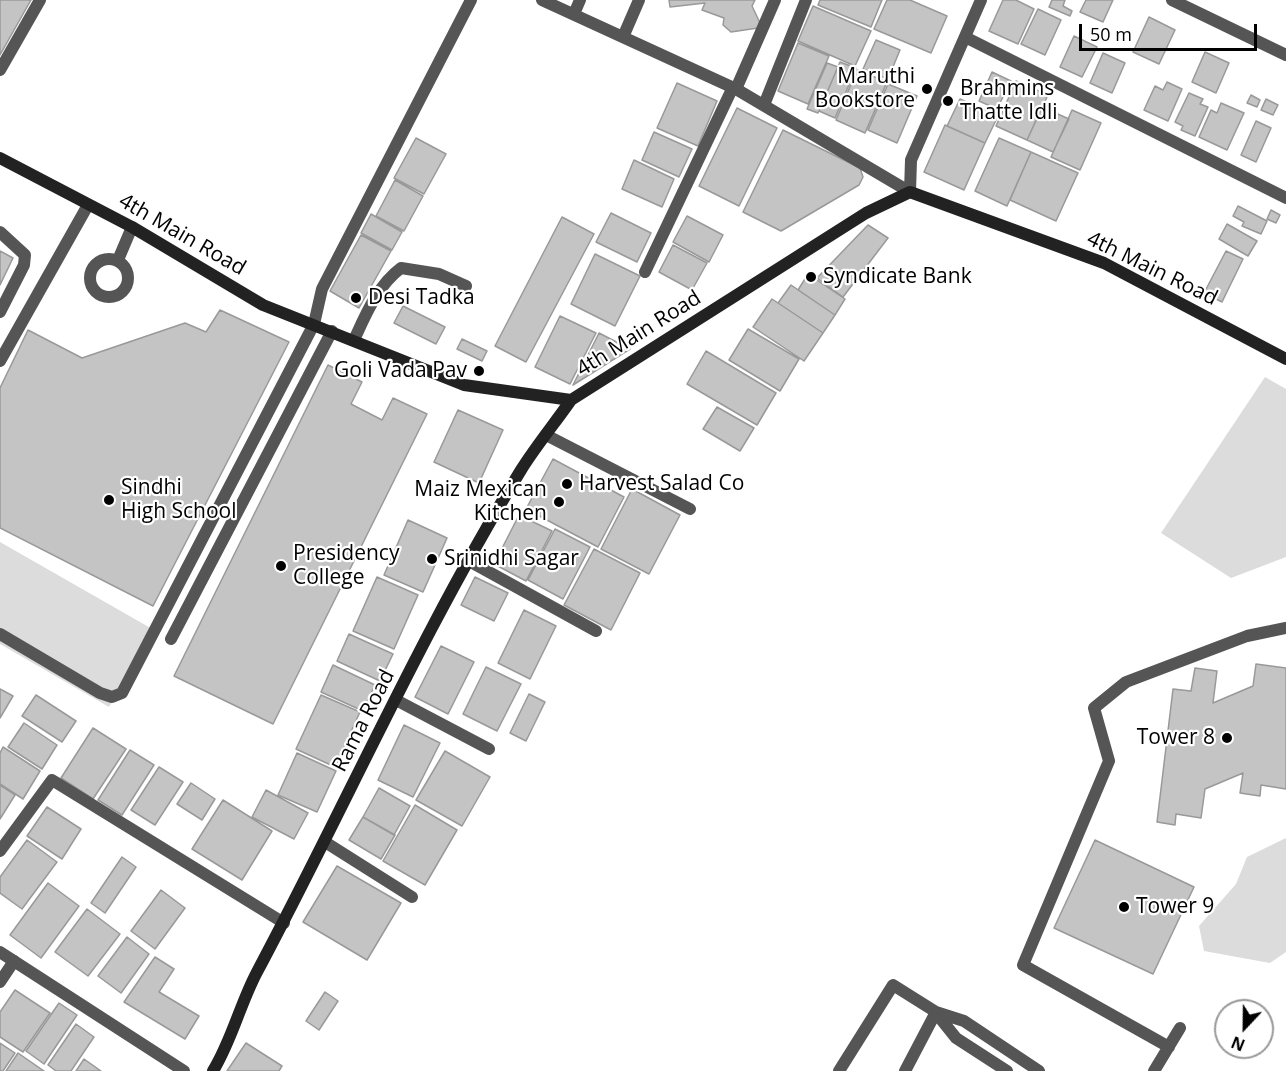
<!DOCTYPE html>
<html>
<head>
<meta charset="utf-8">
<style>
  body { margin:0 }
  #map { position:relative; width:1286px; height:1071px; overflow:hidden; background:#fff; font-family:"Open Sans",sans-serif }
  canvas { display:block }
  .north { position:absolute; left:1214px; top:999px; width:60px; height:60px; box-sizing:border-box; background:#fff; border:2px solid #999; border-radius:50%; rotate:202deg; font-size:16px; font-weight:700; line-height:24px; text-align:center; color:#000 }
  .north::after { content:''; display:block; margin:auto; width:21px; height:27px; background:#000; clip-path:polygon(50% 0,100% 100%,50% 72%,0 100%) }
  .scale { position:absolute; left:1079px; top:24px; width:178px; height:27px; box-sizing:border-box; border:3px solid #000; border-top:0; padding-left:8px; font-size:18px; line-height:21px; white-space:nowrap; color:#000; -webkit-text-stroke:4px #fff; paint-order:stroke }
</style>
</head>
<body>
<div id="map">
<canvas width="1286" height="1071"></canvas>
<div class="north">N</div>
<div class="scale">50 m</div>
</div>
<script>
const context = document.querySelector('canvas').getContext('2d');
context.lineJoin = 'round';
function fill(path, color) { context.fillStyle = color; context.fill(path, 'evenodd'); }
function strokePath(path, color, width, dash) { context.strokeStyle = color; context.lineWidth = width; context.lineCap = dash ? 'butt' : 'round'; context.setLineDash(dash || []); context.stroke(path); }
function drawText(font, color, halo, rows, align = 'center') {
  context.font = font + ' "Open Sans",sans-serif'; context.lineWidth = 4.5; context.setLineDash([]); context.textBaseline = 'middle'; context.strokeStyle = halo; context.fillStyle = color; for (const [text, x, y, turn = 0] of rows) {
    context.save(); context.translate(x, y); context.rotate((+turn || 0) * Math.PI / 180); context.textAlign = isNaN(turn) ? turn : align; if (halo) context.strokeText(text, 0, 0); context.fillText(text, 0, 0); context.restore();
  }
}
fill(new Path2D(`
  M1265,377L1286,389V557L1231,578L1161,533Z
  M0,542L154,630L109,707L0,644Z
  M1286,838V952L1270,963L1204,951L1199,926L1236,884L1247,857Z`), '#dcdcdc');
const building = new Path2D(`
  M0,0H31L0,55Z
  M669,0H755L752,6L760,23L758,28L731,32L723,25L724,18L702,10L705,3L670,7Z
  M820,0H882L871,27L818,5Z
  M887,0H910L947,16L931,53L874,29Z
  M1003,0H1016L1034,9L1018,44L989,31Z
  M1052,0H1065L1063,6L1072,11L1070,16L1049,7Z
  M1086,0H1113L1103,22L1080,12Z
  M813,6L871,31L855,66L798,41Z
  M1038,9L1061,20L1045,55L1021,44Z
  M1149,17L1175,30L1159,64L1133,52Z
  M1074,36L1097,47L1082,77L1060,67Z
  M876,40L900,50L888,79L863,69Z
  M798,43L829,56L808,104L778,91Z
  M1205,52L1229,63L1216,93L1192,82Z
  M1103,53L1125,63L1112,93L1090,83Z
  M840,62L856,68L835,118L819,111Z
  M827,63L838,67L818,113L807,109Z
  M857,70L887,82L865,133L836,120Z
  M992,72L1011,81L997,109L979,101Z
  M1016,81L1048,95L1027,140L996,126Z
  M1167,82L1182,89L1168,121L1144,110L1155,86L1163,90Z
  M677,83L717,101L698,146L657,128Z
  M888,84L917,96L897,143L868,130Z
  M1189,93L1203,99L1200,104L1208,107L1195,136L1181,130L1183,126L1175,122Z
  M1251,95L1260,100L1257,107L1247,103Z
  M960,99L998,116L985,143L947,126Z
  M1266,99L1278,105L1273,115L1261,110Z
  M1221,103L1244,113L1227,150L1199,137L1211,110L1217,113Z
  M1042,107L1069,119L1053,152L1027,140Z
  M737,108L777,128L739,206L699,186Z
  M1072,110L1101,123L1080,170L1051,157Z
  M1256,121L1271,128L1256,162L1241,155Z
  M945,125L985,143L964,190L924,172Z
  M783,130L860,168L863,177L859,185L781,231L743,212Z
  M654,132L692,149L679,177L642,160Z
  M416,138L446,154L424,194L394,178Z
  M999,138L1031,152L1007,206L975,191Z
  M1031,152L1078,173L1056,221L1010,200Z
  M634,160L674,179L662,207L622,189Z
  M395,180L423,196L404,231L376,216Z
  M1238,206L1267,221L1261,234L1242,226L1244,222L1233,216Z
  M1271,210L1280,215L1276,223L1267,219Z
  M611,213L651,233L637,262L596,242Z
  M371,214L402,232L392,250L361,233Z
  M687,216L723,235L709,262L673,242Z
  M562,217L594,234L526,362L495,346Z
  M1227,224L1257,241L1248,256L1219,239Z
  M868,225L888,238L843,297L817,278Z
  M361,235L391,251L359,308L330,291Z
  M673,245L707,263L692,290L659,272Z
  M0,251L13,258L0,285Z
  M1226,251L1243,259L1222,302L1204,293Z
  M595,254L640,276L615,326L571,304Z
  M808,274L845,299L835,315L798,290Z
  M791,285L835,315L823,333L778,303Z
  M772,299L823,333L804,361L753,327Z
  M403,306L445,327L436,344L394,323Z
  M220,310L289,342L153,606L0,528V388L28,330L82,358L185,323L206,332Z
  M560,316L596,333L570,384L535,367Z
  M748,329L799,359L780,391L729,360Z
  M599,333L630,349L573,385Z
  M462,339L487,351L482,361L457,349Z
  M706,351L776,393L757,425L687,384Z
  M328,365L362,382L351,404L382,420L393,398L427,414L273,724L174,676Z
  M717,407L754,428L740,451L703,429Z
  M458,410L503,430L479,483L434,462Z
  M553,459L624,497L598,547L526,509Z
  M632,489L680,515L649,574L601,549Z
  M519,515L552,531L526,581L494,564Z
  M408,520L447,538L423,592L384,575Z
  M555,529L590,547L563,599L528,580Z
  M594,549L640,573L611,630L564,605Z
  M377,577L418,595L394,649L353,631Z
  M475,577L508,593L494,621L461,605Z
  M524,610L556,626L530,679L498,663Z
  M349,634L393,654L380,681L337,661Z
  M441,646L474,662L448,714L415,697Z
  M1256,664L1286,668V789L1261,785L1260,796L1240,793L1243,773L1205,789L1201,818L1176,814L1175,825L1157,822L1173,689L1191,691L1195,668L1217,671L1213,703L1253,686Z
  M333,665L375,685L363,711L321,692Z
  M486,667L521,684L497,731L463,714Z
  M0,689L13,696L0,718Z
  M529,694L545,702L526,741L510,733Z
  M36,695L76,721L62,742L22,716Z
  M321,695L360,712L335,767L296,749Z
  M24,723L57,745L42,769L8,747Z
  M404,725L440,743L413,797L378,780Z
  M93,728L126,749L93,799L61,778Z
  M3,747L40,771L23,799L0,784V753Z
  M130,750L154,765L122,815L98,800Z
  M445,751L490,777L462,826L416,800Z
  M297,753L336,771L317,812L278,795Z
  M159,767L183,782L155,825L131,810Z
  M191,783L215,799L202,820L177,804Z
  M0,785L15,795L0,819Z
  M379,788L410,806L394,835L363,817Z
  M266,790L308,813L294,839L252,817Z
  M223,800L272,831L242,880L192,849Z
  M415,805L457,830L425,885L383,861Z
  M47,807L81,829L62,859L27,836Z
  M363,817L395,835L381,859L349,840Z
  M27,840L57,862L22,909L0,893V877Z
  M1095,840L1194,887L1153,974L1054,928Z
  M122,857L136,867L105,913L91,903Z
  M337,866L401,903L367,960L303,922Z
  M48,883L79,906L41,958L10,935Z
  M161,890L185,908L155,949L131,931Z
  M87,909L120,934L88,976L55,952Z
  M127,937L149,954L121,993L98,976Z
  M155,957L174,969L159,992L199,1016L185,1039L124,1002Z
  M15,990L50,1013L23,1052L0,1037V1012Z
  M325,992L338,1001L319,1030L306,1021Z
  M59,1003L77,1015L44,1064L26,1051Z
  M76,1024L94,1037L71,1071H56L48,1065Z
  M0,1043L15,1053L3,1071H0Z
  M246,1043L282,1066L279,1071H227Z
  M18,1053L44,1071H6Z
  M84,1059L101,1071H76Z`);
fill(building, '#c4c4c4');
strokePath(building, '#999', 1.5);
strokePath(new Path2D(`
  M0,70L40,0
  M90 278a19 19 0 1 1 38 0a19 19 0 1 1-38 0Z
  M118,260L132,227
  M354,340C366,314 378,285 401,268L439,274L466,286
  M0,361L88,205
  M0,634L100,693L112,697L122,693L314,324
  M171,639L332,331
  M0,982L14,961
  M936,1013L956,1038L1007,1071
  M1169,1047L1023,965L1109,761L1094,708L1126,682L1247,636L1286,628
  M839,1071L893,985L936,1012L964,1021L1039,1071
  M905,1071L936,1012
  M1154,1071L1180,1028`), '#555', 12);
strokePath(new Path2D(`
  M542,0L736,89L910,192L911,160L981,0
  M1172,0L1286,55
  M574,14L580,0
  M623,37L639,0
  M965,37L1286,198
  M736,89L775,0
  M764,105L806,0
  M0,232L25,255L24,265L0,312
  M645,272L733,87
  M314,324L322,289L471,0
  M546,435L690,509
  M469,561L596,631
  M396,700L489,749
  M325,842L412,897
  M0,851L52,780L284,923
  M0,952L184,1071`), '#555', 12);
strokePath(new Path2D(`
  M0,158L132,227L263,305L464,385L571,400L866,213L910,192L1104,263L1286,359
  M213,1071C232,1040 240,1004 257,972C346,805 422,631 521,470C536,446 555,423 571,400`), '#222', 12);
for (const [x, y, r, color] of [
  [927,89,6,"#000"],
  [948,101,6,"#000"],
  [811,277,6,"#000"],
  [356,298,6,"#000"],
  [479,371,6,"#000"],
  [567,484,6,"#000"],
  [109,500,6,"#000"],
  [559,502,6,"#000"],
  [432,559,6,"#000"],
  [281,566,6,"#000"],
  [1227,738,6,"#000"],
  [1124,907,6,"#000"]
]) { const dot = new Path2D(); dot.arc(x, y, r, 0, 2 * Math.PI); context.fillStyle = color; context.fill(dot); strokePath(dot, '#fff', 2); }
drawText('21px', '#000', '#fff', [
  ["Maruthi",915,77,"right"],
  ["Bookstore",915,101,"right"],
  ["Brahmins",960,89],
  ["Thatte Idli",960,113],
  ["Syndicate Bank",823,277],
  ["Desi Tadka",368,298],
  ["Goli Vada Pav",467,371,"right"],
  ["Harvest Salad Co",579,484],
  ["Sindhi",121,488],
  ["High School",121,512],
  ["Maiz Mexican",547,490,"right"],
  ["Kitchen",547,514,"right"],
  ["Presidency",293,554],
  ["College",293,578],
  ["Srinidhi Sagar",444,559],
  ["Tower 8",1215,738,"right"],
  ["Tower 9",1136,907]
], 'left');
drawText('21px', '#000', '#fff', [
  ["4th Main Road",182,235,30],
  ["4th Main Road",1152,269,26],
  ["4th Main Road",639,334,-32],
  ["Rama Road",364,721,-63]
]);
</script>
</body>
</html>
